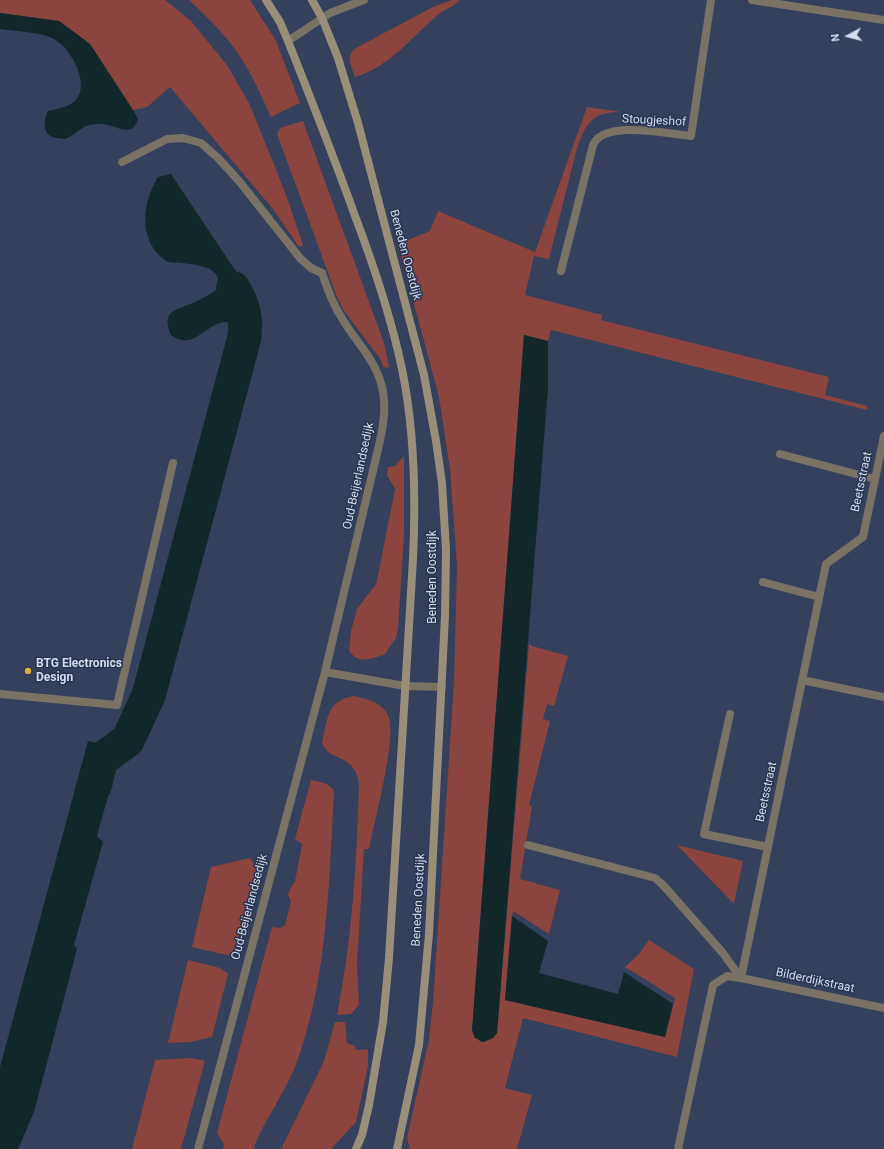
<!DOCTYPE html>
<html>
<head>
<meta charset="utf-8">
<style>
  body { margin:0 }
  #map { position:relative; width:884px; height:1149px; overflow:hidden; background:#34405c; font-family:Roboto,sans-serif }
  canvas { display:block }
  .north { position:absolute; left:828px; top:16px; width:40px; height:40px; -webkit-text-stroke:3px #293551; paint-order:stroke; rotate:263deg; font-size:11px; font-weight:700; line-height:16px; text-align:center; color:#d3dbed }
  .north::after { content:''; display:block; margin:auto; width:14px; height:18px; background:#d3dbed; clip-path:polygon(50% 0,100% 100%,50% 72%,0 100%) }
</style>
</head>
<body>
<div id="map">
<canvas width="884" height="1149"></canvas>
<div class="north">N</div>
</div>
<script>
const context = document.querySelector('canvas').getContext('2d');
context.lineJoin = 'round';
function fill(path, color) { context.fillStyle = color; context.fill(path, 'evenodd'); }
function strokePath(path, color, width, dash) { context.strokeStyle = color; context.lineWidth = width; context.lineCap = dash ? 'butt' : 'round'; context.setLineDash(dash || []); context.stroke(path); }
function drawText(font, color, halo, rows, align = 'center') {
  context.font = font + ' Roboto,sans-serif'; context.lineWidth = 3; context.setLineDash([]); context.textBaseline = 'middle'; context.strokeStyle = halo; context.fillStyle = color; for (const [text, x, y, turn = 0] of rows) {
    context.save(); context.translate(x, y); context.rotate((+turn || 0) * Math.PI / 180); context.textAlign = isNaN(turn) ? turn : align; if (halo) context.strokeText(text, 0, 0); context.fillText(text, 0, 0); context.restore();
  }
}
fill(new Path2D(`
  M0,0H165L191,21L227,65L250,105L285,192L303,245L299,247L273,209L170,87L147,107L133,110L90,44L59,21L0,13Z
  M189,0H250L276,41L300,103L271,117C261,95 251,72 237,52C224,33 206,16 189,0Z
  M452,0H459C454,7 445,9 439,14C413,36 388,68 355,77C352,67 346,58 354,49L433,7Z
  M587,107L621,112C593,112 586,122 577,148L549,259L534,256L525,295L602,315L601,320L829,377L825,395L867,406V410L551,330L548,341L524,335L472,1030L474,1035L481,1042L487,1041L497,1033L529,644L532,646L568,656L554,706L547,704L543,719L550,721L529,805L532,807L520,879L560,890L549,934L513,911L505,1000L665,1037L675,998L625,967L639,954L649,940L694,969L677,1057L523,1018L505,1088L532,1095L517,1149H410L407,1138L429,1040L433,1002L454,683L457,566L450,470L439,397L398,244L430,231L438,211L535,252Z
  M303,121L384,343L389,366L388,368L383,367L381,360L344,311L337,297L277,134L280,128Z
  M404,456V534L398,629L396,638L385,654C372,659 357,665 349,650L351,631L357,609L376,584L377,580L395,489L387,475L388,467L395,466Z
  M354,696C368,699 381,702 388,715C398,735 374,823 369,849H364L357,963L359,1005L351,1014L337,1015C352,939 357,861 359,783C355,753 326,761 322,742C328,718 327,700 354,696Z
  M311,780C320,782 330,783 334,791C329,880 328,974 298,1059C287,1091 265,1118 253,1149H223L224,1145L217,1133L272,927L280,928L285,925L291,901L288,895L289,891L295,881L302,844L295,839Z
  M677,845L743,861L734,903H733Z
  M250,858L257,869L234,954L227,955L192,947L211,867Z
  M188,960L220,968L228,974L212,1037L191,1042L168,1043Z
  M335,1022H345L347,1043L355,1046L356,1050L368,1049V1066L356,1122L331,1149H281L324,1061Z
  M192,1058L205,1061L181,1149H132L155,1060Z`), '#8b443e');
fill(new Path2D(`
  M0,13L59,21L90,44L133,110L138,119C132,141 112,122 98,124C92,124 86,125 81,129C76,132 71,137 65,139C63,139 59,138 56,138C42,136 43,121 48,111C56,109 70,107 76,100C91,83 69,45 52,38C38,32 15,31 0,29Z
  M171,174L253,297L256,311L251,334C244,332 232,322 226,322C205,323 194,352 171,335C160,309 178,310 195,302C202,299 209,294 217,290C227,262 184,264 168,262C138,244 141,204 158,177Z
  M524,335L548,341V388L497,1033L493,1038L483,1042L475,1038L472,1030Z
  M88,741L121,749L97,836L103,842L74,945L77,949L34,1112L18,1149H0V1067Z
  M512,916L548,941L539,973L618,994L624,972L673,1004L665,1037L505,1000Z`), '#122729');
strokePath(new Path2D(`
  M95,785L101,760L128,740L149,694L244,339C247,320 244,305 233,288`), '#122729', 34);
strokePath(new Path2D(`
  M122,162L167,139L183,138L201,143L218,158L239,181L300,258L311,268L322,273
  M561,271L593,145C604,119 668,134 691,136L711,0
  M780,454L875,479
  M763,582L819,597
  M0,694L117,705L173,463
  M730,714L704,834L768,847
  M528,845L655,878L664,886L722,952L741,978`), '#7a7365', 8);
strokePath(new Path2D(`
  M752,0L884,20
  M288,41L330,13L364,0
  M325,672L405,686L442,687
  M802,680L884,697
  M741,978L884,1008
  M198,1149L325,672L376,458C382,433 389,405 380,380C373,358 355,340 343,320C333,305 328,290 322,273
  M678,1149L713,985L727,976L741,978L826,564L863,537L884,436`), '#7a7365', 8);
strokePath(new Path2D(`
  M266,0L280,22L288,41C311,99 334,157 355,216C374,266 391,317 402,369C415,432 416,496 413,559L389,958L383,1022L369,1105L362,1135L356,1149
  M312,0L322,18L338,58L358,123L424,375L436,441L442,483L446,550L445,616L429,934L419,1045L397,1149`), '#998f78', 8);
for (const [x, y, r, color] of [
  [28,671,4,"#e0b034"]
]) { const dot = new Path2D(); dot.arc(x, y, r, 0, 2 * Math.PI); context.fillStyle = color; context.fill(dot); strokePath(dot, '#293551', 1.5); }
drawText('12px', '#d3dbed', '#293551', [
  ["Stougjeshof",654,121,3],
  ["Beneden Oostdijk",405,255,75],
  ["Oud-Beijerlandsedijk",359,476,-78],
  ["Beetsstraat",862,482,-78],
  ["Beneden Oostdijk",433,577,-90],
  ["Beetsstraat",767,792,-78],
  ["Beneden Oostdijk",419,900,-87],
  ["Oud-Beijerlandsedijk",250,907,-75],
  ["Bilderdijkstraat",815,981,12]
]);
drawText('bold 12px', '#d3dbed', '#293551', [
  ["BTG Electronics",36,664],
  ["Design",36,678]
], 'left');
</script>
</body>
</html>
